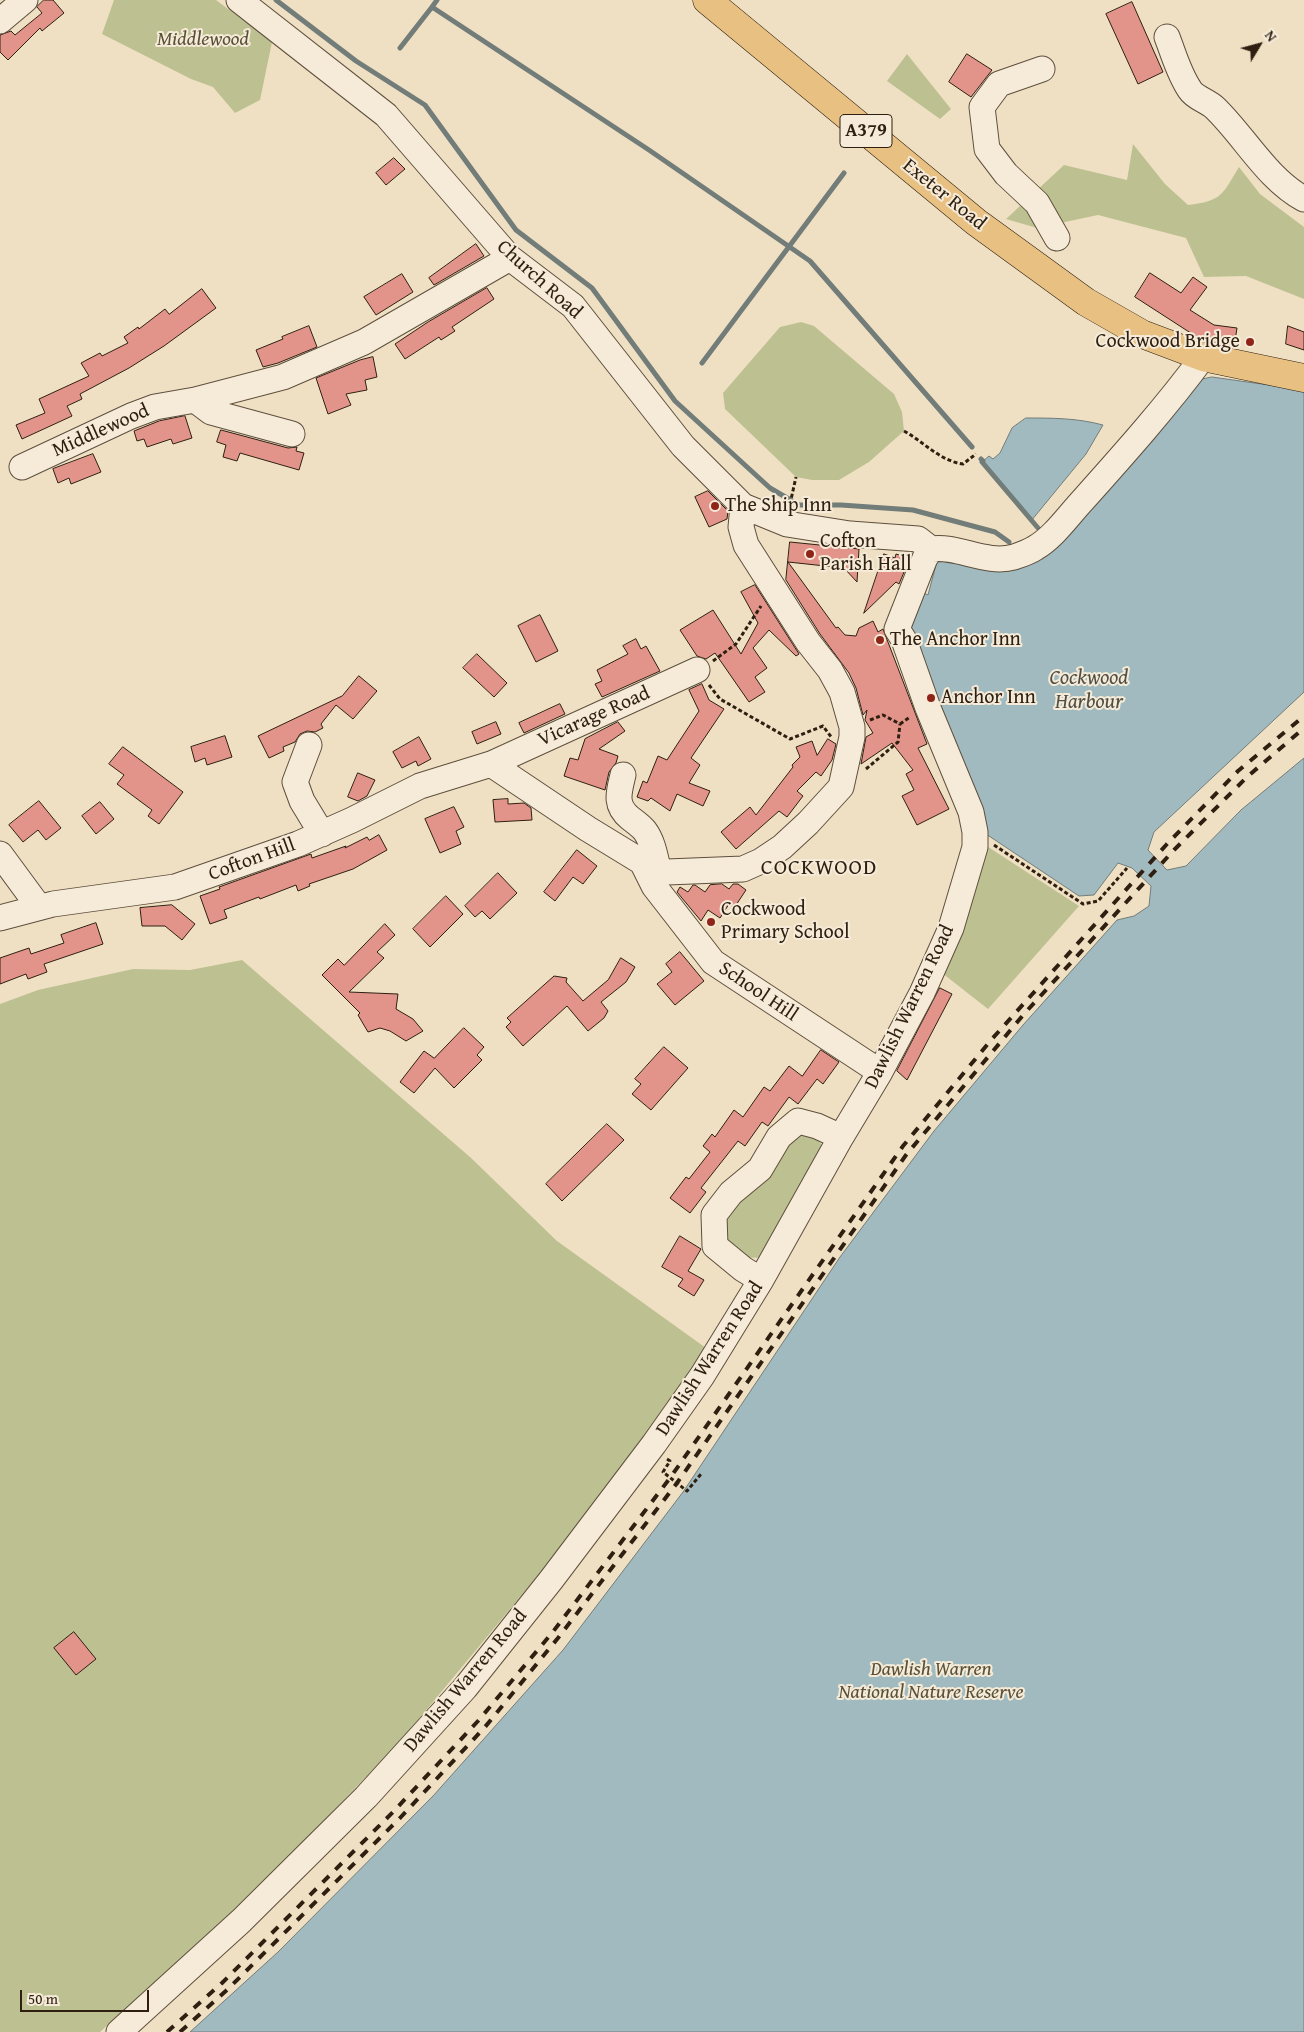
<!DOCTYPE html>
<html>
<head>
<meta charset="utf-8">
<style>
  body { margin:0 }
  #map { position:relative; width:1304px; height:2032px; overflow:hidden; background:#f0e0c3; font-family:"Gentium Book Plus",serif }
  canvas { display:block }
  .north { position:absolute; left:1234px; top:20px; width:50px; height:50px; -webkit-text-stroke:4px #f5ebd8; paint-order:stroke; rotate:53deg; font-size:14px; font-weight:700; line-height:20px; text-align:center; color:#2e1f11 }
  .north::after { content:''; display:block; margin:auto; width:18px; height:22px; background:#2e1f11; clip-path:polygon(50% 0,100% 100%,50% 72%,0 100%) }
  .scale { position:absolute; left:20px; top:1990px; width:129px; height:22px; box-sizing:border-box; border:2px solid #2e1f11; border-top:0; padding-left:6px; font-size:15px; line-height:18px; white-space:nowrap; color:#2e1f11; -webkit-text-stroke:4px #f5ebd8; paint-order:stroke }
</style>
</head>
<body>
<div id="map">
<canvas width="1304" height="2032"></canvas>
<div class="north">N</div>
<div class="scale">50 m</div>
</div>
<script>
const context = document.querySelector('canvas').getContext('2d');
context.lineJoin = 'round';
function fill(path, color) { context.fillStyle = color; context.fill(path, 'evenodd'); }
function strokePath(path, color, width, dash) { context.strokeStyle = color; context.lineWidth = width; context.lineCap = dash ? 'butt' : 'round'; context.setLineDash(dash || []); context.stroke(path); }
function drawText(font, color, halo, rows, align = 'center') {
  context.font = font + ' "Gentium Book Plus",serif'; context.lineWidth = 4; context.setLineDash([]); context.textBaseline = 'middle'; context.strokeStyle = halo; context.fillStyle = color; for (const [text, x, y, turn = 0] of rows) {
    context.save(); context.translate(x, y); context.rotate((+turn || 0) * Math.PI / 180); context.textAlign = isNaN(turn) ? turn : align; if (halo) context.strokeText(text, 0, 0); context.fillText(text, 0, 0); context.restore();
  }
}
fill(new Path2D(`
  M114,0H216L272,42L260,100L235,113L213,87L191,79L102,34Z
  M907,54L951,109L940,119L887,81Z
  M1133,144L1165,184L1188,205C1222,201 1222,195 1239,167L1260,194L1304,227V299L1246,276L1204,277L1186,238L1098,215L1037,228L1006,219L1064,165L1127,180Z
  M801,322L814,326L894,394L902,412L904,431L869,462L839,480H812L796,477L725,409L723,393L780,327Z
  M979,841L1079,906L988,1009L942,973Z
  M242,960L470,1157L557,1241L706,1348L628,1459L540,1573L398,1744L259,1887L100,2032H0V1004L38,990L133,969L190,970Z
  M796,1131L815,1134L821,1144L823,1155L764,1256C751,1261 740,1255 729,1248L721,1217Z`), '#bdc191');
const water = new Path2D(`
  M1212,377L1304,390V692L1154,832L1148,850L1167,870L1186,866L1241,810L1304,758V2032H190L278,1952L433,1796L563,1650L683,1492L840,1257L934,1131L1023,1025L1117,920L1134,916L1149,906L1151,886L1132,868L1118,863L1094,895L1079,896L986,834L906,627L918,590L928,595L937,561L943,558L1017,563L1199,380Z
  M1026,418C1053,418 1077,418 1103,425L1086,454L1031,521L982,462L989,456L993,459L1000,453L1012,428Z`);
fill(water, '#a0babf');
strokePath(water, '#727c79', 1);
strokePath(new Path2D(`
  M276,0L356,61L425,105L516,230L592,288L675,401L770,488L799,505H841L913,510L995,532L1009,542
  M437,0L432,7L649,150L810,261L972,447
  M400,48L432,7
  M702,363L844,173
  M981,459L983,461L982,462L1038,528`), '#727c79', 5);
const building = new Path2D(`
  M44,0H53L64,13L42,31L40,28L8,60L0,52V35L11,31L15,35L42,13L37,7Z
  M1132,2L1163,72L1138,84L1106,14Z
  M967,54L992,70L971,97L949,82Z
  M394,158L405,169L386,185L376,173Z
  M476,244L484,256L434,285L429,278Z
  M1150,273L1181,293L1193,277L1207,287L1190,310L1214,325L1237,328L1234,347L1200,339L1135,297Z
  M402,274L413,292L376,315L364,297Z
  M487,288L494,299L452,327L455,331L441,340L439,337L405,359L395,344L428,322Z
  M202,289L216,308L164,346L129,368L80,394L82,399L67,406L72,416L22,439L16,425L45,413L39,399L89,376L81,363L100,353L102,356L128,343L124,337L138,327L139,329L165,309L169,314Z
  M309,326L317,347L278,363L263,367L256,350L283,339L282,337Z
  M1288,326L1304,332V350L1286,344Z
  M373,357L377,377L365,380L367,390L346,394L351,405L328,414L316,378L360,360Z
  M185,416L192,438L173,444L171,439L147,447L144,439L137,441L134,431L159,421Z
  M221,430L288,448L297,447L296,451L304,453L299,470L240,453L237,461L223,457L226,445L217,442Z
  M93,454L101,472L71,484L69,478L58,483L53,469Z
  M708,491L728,511L727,519L709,527L695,497Z
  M790,542L859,549L857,582L844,568L788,562L836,628L838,627L845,635L856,636L859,628L873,621L878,632L883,629L927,744L918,748L949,809L917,825L902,796L914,790L906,774L913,770L892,743L861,764L866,737L873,733L865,720L867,710L863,715L856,688L849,673L820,634L786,580Z
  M884,554L895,558L896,554L910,558L899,584L896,582L864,613Z
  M755,585L799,654L796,656L769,630L753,648L767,668L755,677L765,692L749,702L715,653L706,659L697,656L680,630L713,610L741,654L758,623L741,592Z
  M540,615L558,651L536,662L518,626Z
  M636,639L641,649L646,646L660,671L602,697L595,684L602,681L597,670L628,654L623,646Z
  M477,654L507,683L494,697L463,668Z
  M359,676L377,691L353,719L336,705L321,724L323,728L315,732L307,731L300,734L295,742L283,747L284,751L269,758L258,736L342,696Z
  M702,684L709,700L724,709L691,758L700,765L689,783L710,791L703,806L677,794L670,811L651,798L648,801L637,797L643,781L647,783L658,756L667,760L699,711L689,690Z
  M560,704L565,714L524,733L519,723Z
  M496,722L501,734L477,744L472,732Z
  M618,722L625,731L599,749L618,756L616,763L609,772L605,790L564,776L570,758L578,760L585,739Z
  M225,736L232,757L207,765L205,758L195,762L191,747Z
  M419,737L431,759L418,766L416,761L402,768L393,752Z
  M828,739L836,744L832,760L821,776L816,772L797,791L803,796L787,817L779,811L736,849L721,832L750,807L756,815L793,767L792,765L800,757L796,747L812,741L817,755Z
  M123,747L183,792L159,824L148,816L152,810L117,784L124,775L109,764Z
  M358,773L375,780L367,796L358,801L348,797Z
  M508,799V804L524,803L531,808L532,820L495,822L493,800Z
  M39,801L61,828L46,840L38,830L23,842L9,825Z
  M100,802L114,819L96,834L82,816Z
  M454,807L464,827L456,831L461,844L440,853L425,819Z
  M379,835L387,850L353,869L309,884L310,886L298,891L296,885L260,899L259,897L224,910L227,918L210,924L200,896L220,889L219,887L311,854L312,858L346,846L345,848L367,837L369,840Z
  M577,850L597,866L583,884L573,877L555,901L544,892Z
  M498,873L517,893L490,919L482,911L475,917L465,906Z
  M722,884L729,889L733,884H738L746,890L734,908L729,904L720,918L708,910L701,921L677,892L680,887L688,892L693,885H695L705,892L710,885Z
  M446,896L463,914L430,947L413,929Z
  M172,905L195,924L182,940L165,926H142L140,908Z
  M96,923L103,944L44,964L47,972L28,979L26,974L0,984V958L29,948L31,954L64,943L61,935Z
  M385,924L395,935L377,952L384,958L349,992L398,994L396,1009L413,1019L423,1031L406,1041L390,1031L380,1028L368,1032L358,1015L360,1013L322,975L338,959L344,965Z
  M680,952L704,981L675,1005L657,984L672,972L666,964Z
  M621,958L635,967L626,982L601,1002L608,1011L604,1018L588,1031L567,1006L523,1046L506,1027L511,1022L507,1018L554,976L567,978L566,982L583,1001L608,980Z
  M940,988L952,994L907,1080L897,1071Z
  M464,1028L484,1047L477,1055L482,1060L454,1088L435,1068L414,1093L400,1082L424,1051L434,1058Z
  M664,1047L688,1068L651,1110L632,1094L641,1084L635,1079Z
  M821,1050L839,1062L823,1084L817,1079L798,1104L789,1097L768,1126L762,1122L745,1146L738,1141L701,1188L706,1192L690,1213L670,1198L686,1177L689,1179L710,1152L703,1146L712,1134L715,1137L734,1110L743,1117L764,1087L770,1091L789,1066L802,1076Z
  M607,1124L624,1140L562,1201L546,1184Z
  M680,1236L701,1249L688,1271L704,1280L694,1296L678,1286L683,1279L662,1267Z
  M74,1632L96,1659L76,1675L54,1648Z`);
fill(building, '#e3948a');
strokePath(building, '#2e1f11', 1);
const minor = new Path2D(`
  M239,0L386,115L510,258L573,306L683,446L743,506L787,524L850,534L918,539L931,549
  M0,21L25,0
  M1167,37C1174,55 1179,74 1190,90C1195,98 1208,101 1215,108C1245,137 1267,179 1304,199
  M1042,69L999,84L982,107L987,149L1006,174L1037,203L1057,238
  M195,400L211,412L292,434
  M22,467L131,416L155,407L195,400L283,377L364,342L510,258
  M931,549C958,545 986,565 1014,557C1020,555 1029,552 1035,548C1054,537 1068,516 1083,500C1125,453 1166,407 1203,357
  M309,745L295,782L302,801L322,834
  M491,764L588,829L642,862L667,872L743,869L761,861L782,847L808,823L841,787L852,737V727L842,692L830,670L808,642L746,545L741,527L743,506
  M623,775C619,792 614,805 630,818C635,822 641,826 645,831C653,842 655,856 658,868
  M0,854L39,907
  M642,862L654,886L713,962L880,1072
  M0,918L53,904L175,887L298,844L352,820L420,786L491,764L697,670
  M761,1280L743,1269L715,1246L714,1215L731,1193L760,1169L779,1137L798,1121L817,1126L841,1137
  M119,2032L241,1921L366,1797L465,1688L551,1580L654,1444L702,1376L761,1280L841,1137L880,1072L922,993L951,928L975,847V832L971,812L928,708L904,640L897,629L925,558L931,549`);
const major = new Path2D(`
  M707,0L976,222L1086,302L1142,334L1203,357L1304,378`);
strokePath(minor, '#5e4f3e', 27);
strokePath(major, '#2e1f11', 29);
strokePath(new Path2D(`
  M904,431C924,442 940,461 963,464L976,454
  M790,504L796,477
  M713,661L736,644L761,606
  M709,685L720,699L790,739L823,726L832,738
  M870,720L883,715L900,724
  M900,724L910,717
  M866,769L898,742L900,724
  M994,845L1083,904L1098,901L1127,868
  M667,1459L670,1461L663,1472L687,1491L701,1474`), '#2e1f11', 3, [4, 2.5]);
strokePath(minor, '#f5ebd8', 25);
strokePath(major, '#e8c082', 28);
strokePath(new Path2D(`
  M167,2032L222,1983L393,1812L478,1721L552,1633L670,1478L903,1146L992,1039L1167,844L1238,771L1304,716
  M180,2032L228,1989L400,1818L485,1727L558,1638L677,1483L906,1155L1024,1014L1174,850L1247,777L1304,728`), '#2e1f11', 4, [9, 9]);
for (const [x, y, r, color] of [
  [1250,342,5,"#8f2418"],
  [715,506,5,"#8f2418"],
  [810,554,5,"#8f2418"],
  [880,640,5,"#8f2418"],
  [931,698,5,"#8f2418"],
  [711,922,5,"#8f2418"]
]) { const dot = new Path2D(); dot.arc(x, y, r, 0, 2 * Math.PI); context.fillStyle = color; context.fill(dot); strokePath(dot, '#f5ebd8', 2); }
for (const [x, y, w] of [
  [866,131,52]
]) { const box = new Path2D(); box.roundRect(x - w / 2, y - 16.5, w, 33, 4); context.fillStyle = '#f5ebd8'; context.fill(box); strokePath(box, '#2e1f11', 1); }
drawText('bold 19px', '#2e1f11', null, [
  ["A379",866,131]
]);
drawText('italic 20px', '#595037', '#f5ebd8', [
  ["Middlewood",203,40],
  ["Dawlish Warren",931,1670],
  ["National Nature Reserve",931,1693]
]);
drawText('20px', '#2e1f11', '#f5ebd8', [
  ["Exeter Road",944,195,39],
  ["Church Road",539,280,42],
  ["Middlewood",101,431,-24],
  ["Vicarage Road",594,717,-24],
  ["Cofton Hill",252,860,-20],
  ["School Hill",758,992,34],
  ["Dawlish Warren Road",910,1007,-64],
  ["Dawlish Warren Road",710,1359,-57],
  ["Dawlish Warren Road",466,1681,-50]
]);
drawText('20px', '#2e1f11', '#f5ebd8', [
  ["Cockwood Bridge",1240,342,"right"],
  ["The Ship Inn",725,506],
  ["Cofton",820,542],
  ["Parish Hall",820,565],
  ["The Anchor Inn",890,640],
  ["Anchor Inn",941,698],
  ["Cockwood",721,910],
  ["Primary School",721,933]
], 'left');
drawText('italic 21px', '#504e45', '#f5ebd8', [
  ["Cockwood",1089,679],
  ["Harbour",1089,703]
]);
context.letterSpacing = '1px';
drawText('22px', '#2e1f11', '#f5ebd8', [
  ["COCKWOOD",819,868]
]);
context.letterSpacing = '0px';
</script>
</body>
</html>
